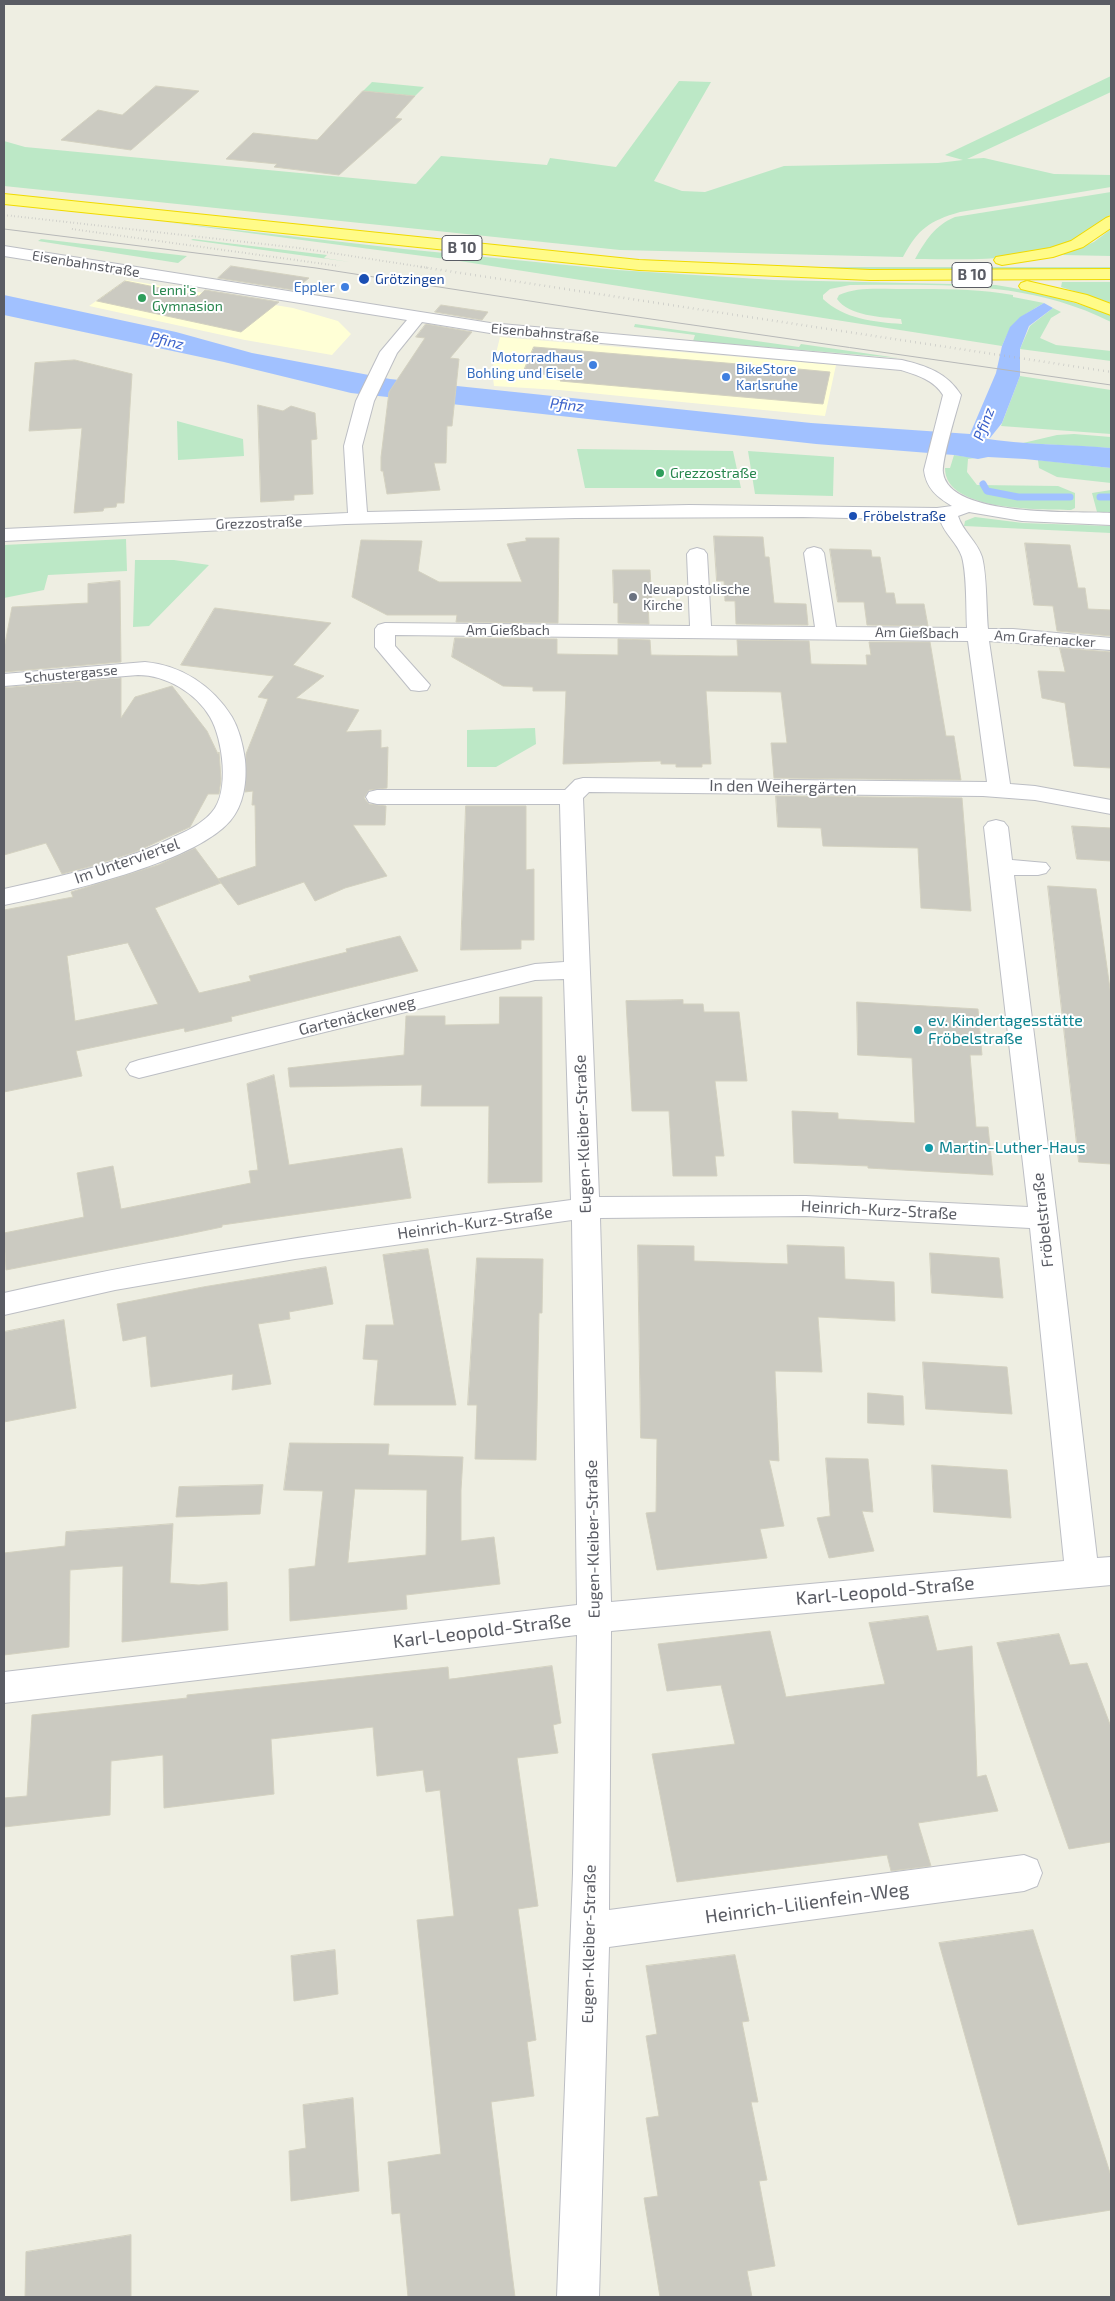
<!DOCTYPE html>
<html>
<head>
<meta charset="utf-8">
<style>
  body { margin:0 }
  #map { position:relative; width:1115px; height:2301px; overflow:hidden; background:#eeeee2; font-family:"Exo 2",sans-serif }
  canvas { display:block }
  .frame { position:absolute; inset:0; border:5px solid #5a5c64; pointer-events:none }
</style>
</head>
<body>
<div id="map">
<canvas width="1115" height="2301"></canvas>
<div class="frame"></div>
</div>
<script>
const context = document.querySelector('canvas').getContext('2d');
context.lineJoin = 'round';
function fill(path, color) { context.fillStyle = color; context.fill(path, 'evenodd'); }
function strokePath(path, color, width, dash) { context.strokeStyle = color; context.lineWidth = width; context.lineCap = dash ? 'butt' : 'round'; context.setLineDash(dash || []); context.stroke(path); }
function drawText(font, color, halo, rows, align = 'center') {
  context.font = font + ' "Exo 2",sans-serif'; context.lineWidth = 4; context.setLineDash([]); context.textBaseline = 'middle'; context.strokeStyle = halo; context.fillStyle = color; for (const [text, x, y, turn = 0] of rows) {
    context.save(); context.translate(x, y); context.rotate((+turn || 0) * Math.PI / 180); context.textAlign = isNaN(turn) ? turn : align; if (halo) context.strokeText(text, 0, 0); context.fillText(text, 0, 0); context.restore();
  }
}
fill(new Path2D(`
  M126,280L293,308L338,321L351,334L332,355L245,340L89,306Z
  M500,337L836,365L825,416L559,390L494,386L492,370Z`), '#ffffd6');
fill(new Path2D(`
  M1111,76V92L967,159L984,158L1054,174L1111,175V187L960,212C929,221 918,229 903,257L620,250L4,186V141L25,147L416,184L441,156L547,165L550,158L616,167L679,81L711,82L654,181L682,191L705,192L784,166L938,163L963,160L945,155Z
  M372,82L424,87L415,96L363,91Z
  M1111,192V214C1098,224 1084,234 1069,242C1025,263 963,259 915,259C926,240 934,226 955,217Z
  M166,222L404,249L617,270L774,280L996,285C1036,291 1073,301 1111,315V322C1027,280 941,285 850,285L830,289L823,295V299C844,319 874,322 902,324L901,319C881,317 849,316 837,299L839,295C857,287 877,289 896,289C935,289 974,288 1013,295V297L1044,303C1020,317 1013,320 1002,346L453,260Z
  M1111,229V256L1062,255L1094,242Z
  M41,239L187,256L178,263L38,241Z
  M193,239L327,255L324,258L350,262L191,240Z
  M801,267H1111V270L895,272Z
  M1062,282H1111V303L1061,287Z
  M1053,308L1061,312L1051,318L1040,338L1056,345L1111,351V361L1020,349L1030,326Z
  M635,324L799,347L801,344L898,358L693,341L695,335L634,327Z
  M1020,376L1111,390V434L1001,426Z
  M177,421L243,439L244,456L178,460Z
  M1074,434L1111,437V448L1023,443L1057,435Z
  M577,449L733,451L741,488H585Z
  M748,451L834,457L833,496L755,494Z
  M954,455L975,458L968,459L967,472L977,485L1058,486L1075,493V508L1071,510C1041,509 945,512 945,468H950Z
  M1038,460L1111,468V483L1057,477L1039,468Z
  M1111,490V513L1097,512L1092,493Z
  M975,517L1023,523L1111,526V533L964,526L965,521Z
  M126,539L127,571L48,575L44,590L4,598V545Z
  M135,560H174L209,565L149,626L133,627Z
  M535,728L536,744L496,767H467V730Z`), '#bce8c6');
fill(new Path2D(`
  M4,295L176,332L252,353L390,379L811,423L970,434L996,373L1002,346L1010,327L1020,317L1044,303L1053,308L1029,326L1020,349V376L1002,423L990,438H981C1024,445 1068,444 1111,448V468L1025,459L988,457L978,459L954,455L816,444L351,393L224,362L4,315Z`), '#a1c1ff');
strokePath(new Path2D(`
  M983,484L987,491L1018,497H1070
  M1100,497H1111`), '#a1c1ff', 7);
const building = new Path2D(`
  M156,86L199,91L131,150L61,140L98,110L122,115Z
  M363,91L415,96L395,118L402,119L339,175L274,167L277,164L226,159L253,133L317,140Z
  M231,266L309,278L294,290L218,278Z
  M125,281L199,296L205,290L279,302L241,332L97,301Z
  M441,305L488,312L482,320L435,312Z
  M426,324L472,332L450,358L459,359L452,426H447L446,463H434L440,490L387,494L383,471H381V457L389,392L425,338L416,337Z
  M534,347L798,369L830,372L823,404L560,381L561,380L551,379L553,375L523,373Z
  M75,360L132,374L124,503H117L116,507L104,508L103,511L74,513L82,428L29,431L35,363Z
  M258,405L283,411L291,406L315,413L317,439L311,440L313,494L294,495V500L261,502Z
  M714,536L763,537L765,557H769L774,603L806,604L808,625L736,624L735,601H725L724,581H717Z
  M526,538H559L558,623L456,622L457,615H387L352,597L361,540L422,541L418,571L439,582H522L507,544L526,541Z
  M1025,543L1070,545L1078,588H1085L1088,609L1111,610V636L1057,631L1053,606L1034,605Z
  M830,549L871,550L872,557H880L886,593H894L896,604H924L928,626L867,625L864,602H838Z
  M613,570H650L652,603H648L649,624L618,623V603H614Z
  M120,581L121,662L4,672V649L12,607L88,603V584Z
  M215,608L331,623L293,665L324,676L296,698L359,710L346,732L381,730V748L388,747L387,788L369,790L364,798L369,804L386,806L385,825H353L387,876L345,888L315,901L304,882L238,905L218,879L256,866L255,805H252L253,791L245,792L246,754L268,699L258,697L274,676L181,665Z
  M455,638L557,639V654L618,655V639L650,640L651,655L721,656H738L737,640L809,641L811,664L867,665L866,655H871L869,642H930L946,736H954L961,780L774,778L771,743H787L781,692L706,691L711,764H702V767H676V764H661V761L563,764L566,691H533V687L503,686L452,657Z
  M1060,648L1111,652V768L1074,766L1065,703L1042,698L1038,671L1065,672Z
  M121,678V718L135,697L172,686L207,731L218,754L219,752L221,779L219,794H208L190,827L135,852L92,866L62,874L46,843L4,855V688Z
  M776,796L962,798L971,911L921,908L918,848L823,846L821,828L778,827Z
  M466,806H526V870L534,869V940H521V949L461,950Z
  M1072,826L1111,828V861L1077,859Z
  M195,848L221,883L155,908L199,993L251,981L249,976L347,952L346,949L400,936L418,971L231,1017L232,1021L185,1032L184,1028L76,1051L82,1076L4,1092V910L73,897L71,892L158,865ZM128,943L158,1004L75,1021L67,956Z
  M1048,886L1096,889L1111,996V1164L1079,1162Z
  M500,997H542V1182L488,1183L489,1106H421L422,1085L290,1087L288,1068L404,1055L406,1016H445V1025L499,1024Z
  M683,1000V1004H703L704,1012H739L747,1081H715L724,1156H715L717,1176H673L669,1111H632L626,1001Z
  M857,1002L978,1009L982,1055H970L976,1127H988L993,1175L868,1168V1166L794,1163L792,1111L838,1113V1119L915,1123L912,1058L858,1055Z
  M274,1075L289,1165L402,1148L411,1198L222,1225V1227L179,1236L6,1270L4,1233L84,1217L77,1173L113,1166L121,1209L251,1183L249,1171L258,1170L247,1084Z
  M638,1245L694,1246V1261L788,1264L787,1245L844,1247L845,1279L894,1282L895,1321L818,1317L822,1372L775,1371L779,1461L769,1460L784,1526L760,1529L767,1558L657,1570L646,1513L656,1512L657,1439L641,1438Z
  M428,1249L456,1405H374L378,1360L363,1359L366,1325H394L383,1255Z
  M930,1253L999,1258L1003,1298L932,1293Z
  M477,1258L543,1259L542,1313H539L536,1460L475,1459L477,1405H468Z
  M326,1267L333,1304L289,1312L290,1319L258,1324L271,1384L232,1390L233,1374L151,1387L146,1336L123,1341L117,1304L203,1287Z
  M64,1320L76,1408L4,1422V1332Z
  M923,1362L1007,1367L1012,1414L926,1409Z
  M868,1393L903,1396L904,1425L868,1423Z
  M290,1443L389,1444L388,1455L463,1457L461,1490V1541L494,1537L500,1584L406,1595L407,1609L290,1621L289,1569L315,1566L323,1491L284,1490ZM355,1489L427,1490L426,1555L348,1563Z
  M826,1458L868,1459L873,1512L862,1511L874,1551L829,1558L817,1518L830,1516Z
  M932,1465L1007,1470L1011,1518L934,1512Z
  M263,1485L260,1514L176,1517L179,1487Z
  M173,1524L170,1583L199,1585L227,1582L228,1630L122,1642L123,1566L70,1570L69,1647L4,1655V1553L65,1546L66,1532Z
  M928,1616L937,1651L972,1646L977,1777L986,1775L998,1811L918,1823L931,1866L891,1871L887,1855L677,1882L652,1754L735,1744L721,1685L667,1691L658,1644L770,1631L786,1697L885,1684L869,1623Z
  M1059,1634L1070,1665L1087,1663L1111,1727V1842L1069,1849L997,1643Z
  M552,1666L561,1723L553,1725L558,1753L517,1758L538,1906L518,1909L536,2040L527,2042L534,2096L491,2102L515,2297H408L400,2213L392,2214L388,2162L441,2154L417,1920L454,1916L440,1790L426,1792L423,1770L377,1776L373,1727L271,1739L274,1794L164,1808L163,1755L111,1761L110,1815L4,1827V1798L27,1796L32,1715L187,1698V1695L448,1667L449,1679Z
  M1033,1930L1111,2176V2210L1018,2225L939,1943Z
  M335,1950L338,1994L294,2001L291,1956Z
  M735,1955L749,2021L742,2022L758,2102H751L767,2180L759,2181L775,2266L747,2271L752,2297H660L644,2198L658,2196L646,2118L659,2116L646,2036L657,2034L646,1966Z
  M353,2098L359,2191L291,2201L289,2151L306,2148L303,2105Z
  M131,2235V2297H25L26,2252Z`);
fill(building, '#cbcac1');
strokePath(building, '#d3d1c0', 1);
const minor = new Path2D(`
  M4,246L490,323L902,360C927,366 947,373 961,395C957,410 941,461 943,473C949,518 1077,511 1111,513V525L1022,521L969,512L958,516C963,532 977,541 982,557C987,576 986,608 988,629H1013L1111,638V650L989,641L1010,784L1035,786L1111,800V814L1035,800L983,796L589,792L583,798L599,1197L806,1196L1028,1207L984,827L988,822L996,820L1004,822L1008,827L1012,860L1046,863L1050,868L1046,873L1038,875H1014L1057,1218L1097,1558L1111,1557V1585L611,1631L609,1910L1024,1855L1037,1860L1042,1873L1037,1886L1024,1891L609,1947L599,2297H557L573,1873L577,1635L4,1703V1672L577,1605L572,1220L295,1259L115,1290L4,1315V1293C191,1250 381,1225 571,1200L564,979L535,980L139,1078L130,1075L126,1069L130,1063L139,1060L535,964L564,962L560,804H377L369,802L366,797L369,792L377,790H565L575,780L583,778L987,782L968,641L395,635V646L430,685L427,690L419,691L411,690L375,647V629L378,625L385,623L690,626L687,554L690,550L697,548L704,550L707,554L711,626L815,627L804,553L807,549L814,547L821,549L824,553L836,627L967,628C966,608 967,575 962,557C957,542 945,535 940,520L803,517L575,518L346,524L4,541V529L348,513L344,446L356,401L380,352L407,320L4,256ZM422,322L490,333L901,370C917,375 934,380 943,395L924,470C926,488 937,497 952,506L937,508L689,505L367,512L362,446L374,401L397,353ZM806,1216L1030,1228L1064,1561L611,1602L600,1218Z
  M145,662C181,665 213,686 232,717C239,729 243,745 245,760C247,781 244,805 230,821C194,863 59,894 4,905V889C63,876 123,863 178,835C189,830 204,822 212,812C230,792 223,739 210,717C196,693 166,675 138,675L4,686V674Z`);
const highway = new Path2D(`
  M4,194L639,260L870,270L1111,269V279L870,280L639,270L4,204Z
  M1111,216V228L1083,247L1053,257L1002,265L996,263L994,260L996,257L1050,248L1071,241L1106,218Z
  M1027,281L1087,295L1111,304V315L1076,302L1021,289L1019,286L1021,283Z`);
strokePath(minor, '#bcbec4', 2);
strokePath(highway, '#f0da00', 2);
fill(minor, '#fff');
fill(highway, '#fffb88');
strokePath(new Path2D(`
  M4,229L316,268L588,310L1111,385`), '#b7b8b8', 1);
strokePath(new Path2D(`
  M4,215L299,248L429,268
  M72,229L339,266`), '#b7b8b8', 2, [0.5, 3]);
strokePath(new Path2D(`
  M421,267L1111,372`), '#b7b8b8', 2.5, [0.5, 4.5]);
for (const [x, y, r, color] of [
  [364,279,6,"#1a4fb4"],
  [345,287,5,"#3f7fe0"],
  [142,298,5,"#2e9e5b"],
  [593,365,5,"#3f7fe0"],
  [726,377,5,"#3f7fe0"],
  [660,473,5,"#2e9e5b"],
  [853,516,5,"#1a4fb4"],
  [633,597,5,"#6b7280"],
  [918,1030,5,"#0f9aa8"],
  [929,1148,5,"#0f9aa8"]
]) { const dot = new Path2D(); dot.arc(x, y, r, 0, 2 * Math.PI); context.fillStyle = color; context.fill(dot); strokePath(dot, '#fff', 2); }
drawText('14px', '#5a5c64', '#fff', [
  ["Eisenbahnstraße",86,264,9],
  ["Eisenbahnstraße",545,333,5],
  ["Grezzostraße",259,523,-2],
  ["Am Gießbach",508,630],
  ["Am Gießbach",917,633,1],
  ["Am Grafenacker",1045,639,4],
  ["Schustergasse",71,674,-5]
]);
drawText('14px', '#164399', '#fff', [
  ["Grötzingen",375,279],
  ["Fröbelstraße",863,516]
], 'left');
drawText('14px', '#366cbe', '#fff', [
  ["Eppler",335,287],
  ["Motorradhaus",583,357],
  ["Bohling und Eisele",583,373],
  ["BikeStore",736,369,"left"],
  ["Karlsruhe",736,385,"left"]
], 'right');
drawText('14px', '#27864d', '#fff', [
  ["Lenni's",152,290],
  ["Gymnasion",152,306],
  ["Grezzostraße",670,473]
], 'left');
drawText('14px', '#5b616d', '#fff', [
  ["Neuapostolische",643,589],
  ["Kirche",643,605]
], 'left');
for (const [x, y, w] of [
  [462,248,40],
  [972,275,40]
]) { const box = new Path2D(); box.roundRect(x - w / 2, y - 12.5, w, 25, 4); context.fillStyle = '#fff'; context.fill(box); strokePath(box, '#5a5c64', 1); }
drawText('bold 15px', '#5a5c64', null, [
  ["B 10",462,248],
  ["B 10",972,275]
]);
drawText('italic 15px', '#3c62ca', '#fff', [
  ["Pfinz",167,341,13],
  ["Pfinz",567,405,6],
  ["Pfinz",984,424,-69]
]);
drawText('16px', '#5a5c64', '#fff', [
  ["In den Weihergärten",783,787,1],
  ["Im Unterviertel",127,861,-19],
  ["Gartenäckerweg",357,1016,-14],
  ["Eugen-Kleiber-Straße",583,1134,-92],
  ["Heinrich-Kurz-Straße",879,1210,3],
  ["Fröbelstraße",1043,1220,-96],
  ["Heinrich-Kurz-Straße",475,1223,-8],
  ["Eugen-Kleiber-Straße",593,1539,-91],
  ["Eugen-Kleiber-Straße",589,1944,-89]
]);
drawText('16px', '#0d838f', '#fff', [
  ["ev. Kindertagesstätte",928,1021],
  ["Fröbelstraße",928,1039],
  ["Martin-Luther-Haus",939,1148]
], 'left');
drawText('19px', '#5a5c64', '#fff', [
  ["Karl-Leopold-Straße",885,1591,-5],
  ["Karl-Leopold-Straße",482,1631,-7],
  ["Heinrich-Lilienfein-Weg",807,1903,-8]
]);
</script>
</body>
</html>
